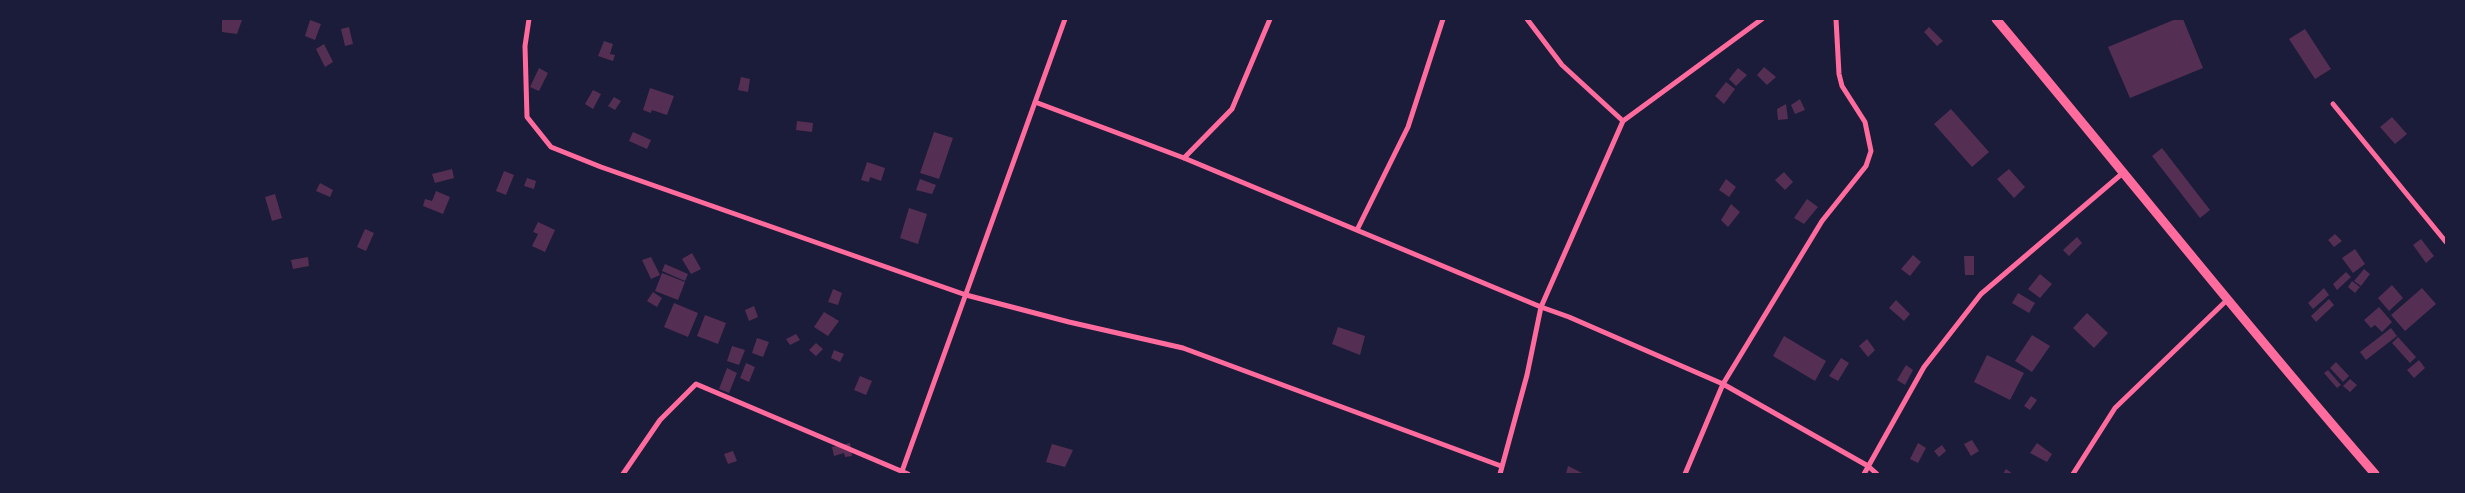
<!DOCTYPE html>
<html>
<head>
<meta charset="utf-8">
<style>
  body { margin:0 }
  #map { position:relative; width:2465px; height:493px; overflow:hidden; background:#1b1b3a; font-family:Karla,sans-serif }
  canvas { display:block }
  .frame { position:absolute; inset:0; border:20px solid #1b1b3a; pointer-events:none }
</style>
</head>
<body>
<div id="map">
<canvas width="2465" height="493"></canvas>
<div class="frame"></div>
</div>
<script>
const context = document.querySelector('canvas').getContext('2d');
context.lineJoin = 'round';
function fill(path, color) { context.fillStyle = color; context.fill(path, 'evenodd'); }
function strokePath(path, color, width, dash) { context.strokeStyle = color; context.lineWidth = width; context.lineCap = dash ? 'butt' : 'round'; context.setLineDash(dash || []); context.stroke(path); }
fill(new Path2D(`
  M222,19L242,20L237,34L222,32Z
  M2176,19H2183L2203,68L2130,98L2108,47Z
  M310,20L321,24L315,40L305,36Z
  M349,27L353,44L345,46L341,29Z
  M1929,27L1943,41L1937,46L1924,32Z
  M2305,29L2331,69L2315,79L2289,39Z
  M604,41L613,44L610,54L615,55L613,61L598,56Z
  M324,44L333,62L325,67L316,49Z
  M1764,67L1776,77L1767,85L1757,75Z
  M539,68L548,73L539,91L530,87Z
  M1738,68L1747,75L1736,86L1729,79Z
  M741,77L750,79L748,92L738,90Z
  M1726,82L1735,89L1724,104L1715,96Z
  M650,88L674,96L667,115L652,110L651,113L643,110Z
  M593,90L601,94L593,109L585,104Z
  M614,97L621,101L615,110L608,106Z
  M1800,99L1805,110L1795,114L1791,105Z
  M1786,104L1788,119L1778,120L1777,109Z
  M1951,109L1989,152L1972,167L1934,124Z
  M2392,117L2407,134L2395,144L2380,127Z
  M797,121L813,123L812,132L796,130Z
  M633,132L651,140L647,149L629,141Z
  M934,132L953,138L939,179L920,173Z
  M2162,148L2210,210L2200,218L2152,156Z
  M867,162L885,168L881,181L870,177L869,182L861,180Z
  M452,169L454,178L435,183L432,174Z
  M2009,169L2025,187L2014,198L1997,179Z
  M504,171L514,175L506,195L496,191Z
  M1784,172L1793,182L1785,190L1775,180Z
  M527,178L536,181L534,189L524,186Z
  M920,179L936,185L932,194L916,190Z
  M1726,179L1736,187L1729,197L1719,190Z
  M320,183L333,190L330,197L316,191Z
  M436,191L450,197L443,214L423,206L425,199L432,201Z
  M275,194L282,218L272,221L265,197Z
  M1807,199L1818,207L1804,224L1794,218Z
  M1731,204L1740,212L1728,227L1721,220Z
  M909,208L927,214L918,244L900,238Z
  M538,222L555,230L545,252L532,246L538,234L533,232Z
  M365,229L374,233L366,251L357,247Z
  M2335,234L2342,241L2334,247L2328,240Z
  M2077,237L2082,243L2069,256L2063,250Z
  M2421,239L2434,256L2426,263L2413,245Z
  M2355,249L2365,264L2353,273L2342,258Z
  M692,253L701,269L691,274L682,259Z
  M1913,255L1921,262L1910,276L1901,269Z
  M1964,256H1974V275H1965Z
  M308,257L309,266L293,269L291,260Z
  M651,257L660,275L651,279L642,260Z
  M665,264L688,274L685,281L662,271Z
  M2364,269L2370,274L2361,286L2354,281Z
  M2346,272L2351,277L2337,290L2333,284Z
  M662,273L685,282L678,300L655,291Z
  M2040,274L2052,284L2040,298L2028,289Z
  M2352,281L2360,287L2355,293L2348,287Z
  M2392,285L2403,298L2389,311L2378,298Z
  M2324,288L2329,295L2313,309L2308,303Z
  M2422,288L2436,304L2405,331L2391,315Z
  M833,289L842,293L838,305L828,302Z
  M653,292L662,298L657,307L647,301Z
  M2018,293L2035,303L2029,313L2012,303Z
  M2329,299L2334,305L2316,322L2311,316Z
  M1896,300L1910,314L1904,321L1889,308Z
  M674,303L698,313L688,337L664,327Z
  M754,306L758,317L749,321L745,310Z
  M2379,307L2392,322L2382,332L2375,325L2371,328L2364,320Z
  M824,312L839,321L828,336L814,327Z
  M2087,313L2108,333L2094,348L2073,328Z
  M705,315L726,323L718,344L697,336Z
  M1338,327L1365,336L1360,355L1332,344Z
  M2391,328L2397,336L2366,360L2360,352Z
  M796,334L800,340L790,345L786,339Z
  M2032,335L2050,346L2032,372L2015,361Z
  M1784,336L1826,361L1815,381L1773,356Z
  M2398,337L2416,357L2410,363L2392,343Z
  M757,338L769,342L763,357L752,353Z
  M1867,339L1875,350L1868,357L1859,346Z
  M816,343L823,349L816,356L809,350Z
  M732,346L745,350L739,365L727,361Z
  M834,350L844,354L840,362L831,358Z
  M1987,355L2024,373L2010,400L1974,382Z
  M1841,358L1849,363L1838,381L1829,376Z
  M2419,360L2425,368L2414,378L2407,370Z
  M2336,362L2349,376L2343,382L2330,368Z
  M746,363L755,367L749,382L740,378Z
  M1906,365L1913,370L1905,385L1897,380Z
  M727,368L737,373L729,393L719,389Z
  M2328,370L2341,385L2337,388L2324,373Z
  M860,376L872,381L866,395L854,390Z
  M2350,379L2357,385L2350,392L2343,386Z
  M2031,396L2037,400L2030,410L2024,406Z
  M1972,440L1979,451L1971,456L1964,444Z
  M850,443L852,456L845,457L844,453L834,456L832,447Z
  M1918,443L1926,448L1918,463L1910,459Z
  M2037,443L2052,454L2047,462L2030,453Z
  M1052,444L1073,450L1065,467L1046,462Z
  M1942,445L1946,451L1939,457L1934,451Z
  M733,451L737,461L728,464L724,454Z
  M1568,466L1584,474H1566Z
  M2006,469L2013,474H2003Z`), '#542f53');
strokePath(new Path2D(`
  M529,19L525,46L527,117L551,147L601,167L966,295L1069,322L1183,348L1501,466
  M1035,102L1184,158L1541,307L1569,317L1723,384L1868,466L1877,474
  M2333,104L2446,242
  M1623,121L1762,19
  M1184,158L1232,109L1270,19
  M1357,230L1408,127L1443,19
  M623,474L660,420L696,384L908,474
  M901,474L1065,19
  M1500,474L1527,375L1541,307L1623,121L1562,65L1527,19
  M1685,474L1723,384L1822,221L1866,166L1871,151L1865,122L1842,86L1839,74L1836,19
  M1864,474L1924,367L1981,294L2124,172
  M2073,474L2115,408L2227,300`), '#ff6b9d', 5);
strokePath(new Path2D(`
  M1996,19C2123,170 2245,325 2375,474`), '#ff6b9d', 9);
</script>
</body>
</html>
